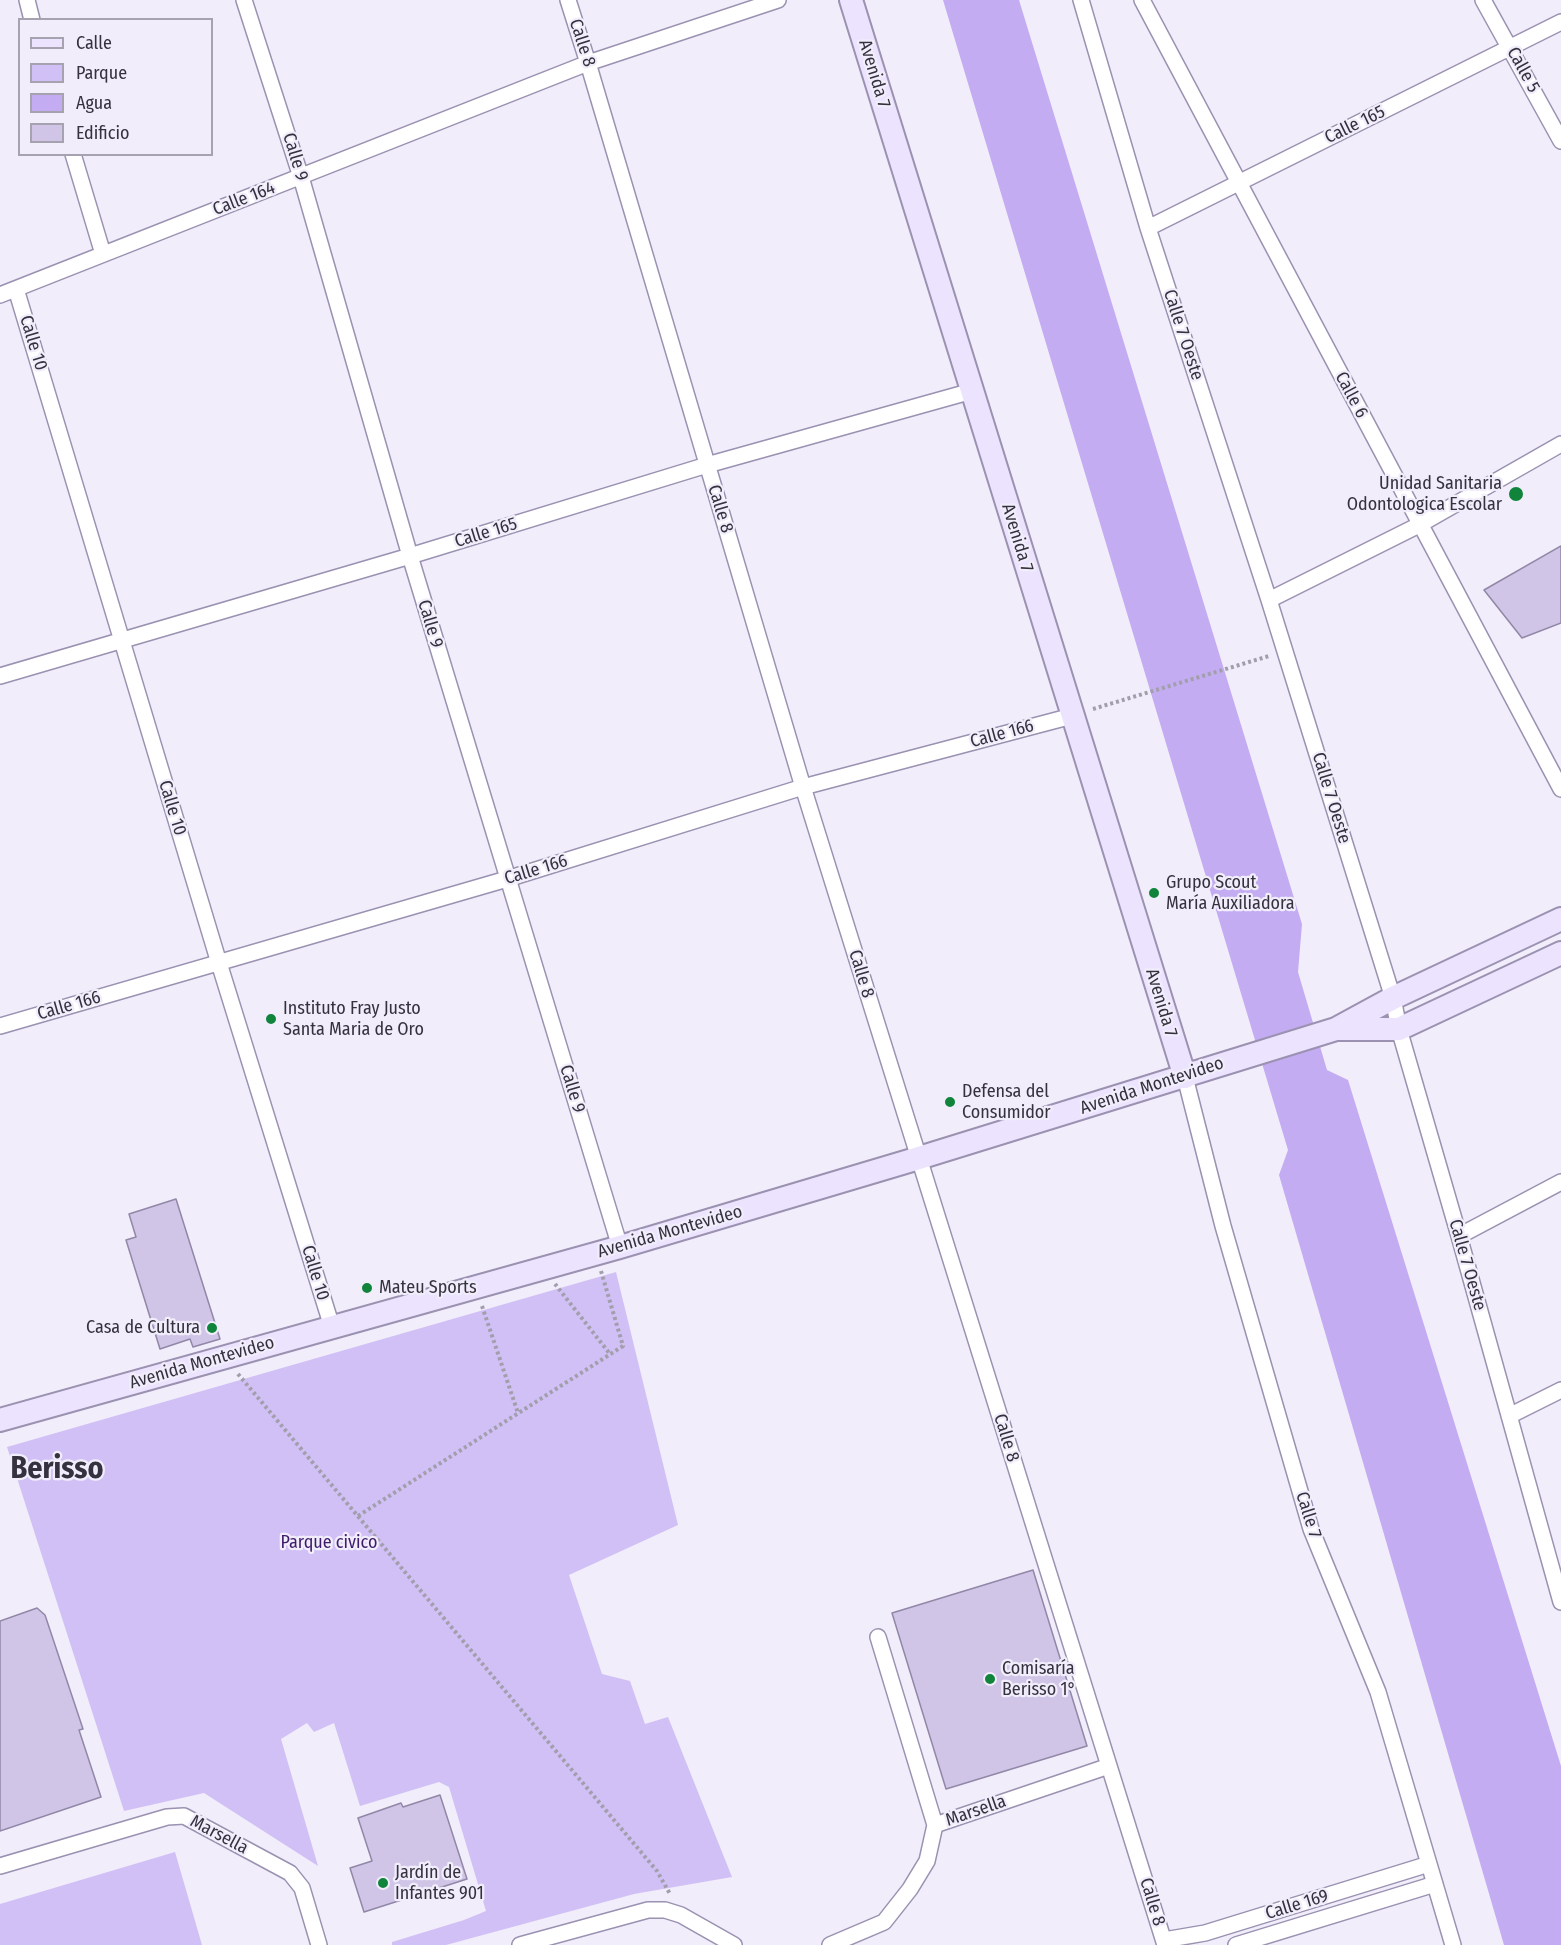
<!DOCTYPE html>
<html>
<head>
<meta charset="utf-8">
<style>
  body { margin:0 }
  #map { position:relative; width:1561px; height:1945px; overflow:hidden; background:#f1edfb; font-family:"Fira Sans Condensed",sans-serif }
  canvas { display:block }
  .legend { position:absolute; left:18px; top:18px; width:195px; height:138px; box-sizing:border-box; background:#f1edfb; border:2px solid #a6a2af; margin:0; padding:8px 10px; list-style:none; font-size:18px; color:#35313e }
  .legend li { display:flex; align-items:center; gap:12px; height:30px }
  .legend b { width:30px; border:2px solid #a6a2af }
</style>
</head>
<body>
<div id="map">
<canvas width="1561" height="1945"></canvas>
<ul class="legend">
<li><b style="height:8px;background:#ece3fe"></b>Calle</li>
<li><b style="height:16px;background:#d1c0f5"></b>Parque</li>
<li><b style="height:16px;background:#c3acf2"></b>Agua</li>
<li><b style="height:16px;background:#d0c5e7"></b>Edificio</li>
</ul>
</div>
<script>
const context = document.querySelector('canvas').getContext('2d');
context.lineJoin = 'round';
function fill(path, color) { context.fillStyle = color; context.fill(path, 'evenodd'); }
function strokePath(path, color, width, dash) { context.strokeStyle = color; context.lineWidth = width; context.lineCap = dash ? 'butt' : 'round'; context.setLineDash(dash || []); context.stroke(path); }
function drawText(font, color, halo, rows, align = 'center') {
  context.font = font + ' "Fira Sans Condensed",sans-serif'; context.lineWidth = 4.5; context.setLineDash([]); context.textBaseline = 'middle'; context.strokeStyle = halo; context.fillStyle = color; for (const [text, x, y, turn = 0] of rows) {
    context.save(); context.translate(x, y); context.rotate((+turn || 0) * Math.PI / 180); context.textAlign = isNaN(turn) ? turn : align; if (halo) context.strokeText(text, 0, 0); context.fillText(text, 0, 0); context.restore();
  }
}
fill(new Path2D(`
  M616,1272L678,1525L569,1575L602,1674L630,1681L645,1724L668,1717L732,1877L634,1894L446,1945H392V1942L464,1920L486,1911L449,1787L439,1782L360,1806L334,1723L314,1732L307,1723L281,1739L318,1866L204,1793L124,1811L7,1447Z
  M175,1852L202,1945H0V1904Z`), '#d1c0f5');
fill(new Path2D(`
  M943,0H1019L1302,924L1298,972L1327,1070L1348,1080L1561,1766V1945H1504L1279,1175L1288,1150Z`), '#c3acf2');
const building = new Path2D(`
  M1561,546V623L1522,638L1484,590Z
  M176,1199L220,1339L193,1347L190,1339L160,1349L126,1240L136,1237L129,1214Z
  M1033,1570L1087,1746L946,1789L892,1613Z
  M37,1608L45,1615L83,1729L79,1730L101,1797L0,1831V1621Z
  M440,1795L467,1879L364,1912L350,1868L372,1861L358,1818L401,1803L403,1807Z`);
fill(building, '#d0c5e7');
strokePath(building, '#9187a7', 1.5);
const minor = new Path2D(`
  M27,0L32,20
  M244,0L301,177L410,556L620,1247
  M568,0L588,63L803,787L1165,1945
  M1081,0L1148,228L1269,600L1393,998L1399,1029L1459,1236L1561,1602
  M1142,0L1561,789
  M1483,0L1561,141
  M73,154L103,254
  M1148,228L1561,22
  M16,289L219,963L332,1327
  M0,295L588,63L778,0
  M1269,600L1419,525L1561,444
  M0,676L410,556L707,465L972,391
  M0,1026L507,879L803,787L1072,716
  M1185,1077L1223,1226L1311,1529L1378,1692L1453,1945
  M1459,1236L1561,1182
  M1509,1416L1561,1390
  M878,1637L935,1825
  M0,1866L167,1817L184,1816L290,1873L302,1888L319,1945
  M1164,1940L1205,1933L1429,1864
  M520,1945L648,1910H665L681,1915L734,1945
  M830,1945L884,1922L910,1889L927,1861L935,1825L1109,1766
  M1236,1945L1435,1884`);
const secondary = new Path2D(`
  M851,0L1185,1077
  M1340,1029H1399L1561,953
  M0,1420L620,1247L919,1158L1336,1029L1393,998L1561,919`);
strokePath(minor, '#9b91b1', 18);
strokePath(secondary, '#9b91b1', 26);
strokePath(new Path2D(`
  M1093,709L1269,656
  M555,1284L610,1354
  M482,1306L518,1413
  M238,1374L657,1871L670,1894
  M358,1516L623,1346L601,1271`), '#a29eac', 4, [3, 3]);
strokePath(minor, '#fff', 15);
strokePath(secondary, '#ece3fe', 22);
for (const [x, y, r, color] of [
  [1516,494,8,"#11843c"],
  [1154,893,6,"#11843c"],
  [271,1019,6,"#11843c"],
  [950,1102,6,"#11843c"],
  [367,1288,6,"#11843c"],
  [212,1328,6,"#11843c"],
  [990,1679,6,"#11843c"],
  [383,1883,6,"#11843c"]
]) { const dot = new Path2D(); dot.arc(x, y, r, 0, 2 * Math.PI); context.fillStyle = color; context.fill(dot); strokePath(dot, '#f1edfb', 2); }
drawText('18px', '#35313e', '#f1edfb', [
  ["Calle 8",582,43,72],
  ["Calle 5",1523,70,61],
  ["Avenida 7",874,74,73],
  ["Calle 165",1355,125,-26],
  ["Calle 9",295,157,73],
  ["Calle 164",244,199,-21],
  ["Calle 7 Oeste",1183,335,72],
  ["Calle 10",33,343,73],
  ["Calle 6",1351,395,62],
  ["Calle 8",720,509,73],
  ["Calle 165",486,533,-17],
  ["Avenida 7",1017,538,73],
  ["Calle 9",430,624,73],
  ["Calle 166",1002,734,-15],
  ["Calle 7 Oeste",1331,798,73],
  ["Calle 10",172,808,73],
  ["Calle 166",536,870,-17],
  ["Calle 8",861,974,73],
  ["Avenida 7",1161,1003,73],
  ["Calle 166",69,1006,-16],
  ["Avenida Montevideo",1152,1086,-18],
  ["Calle 9",572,1089,73],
  ["Avenida Montevideo",670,1232,-16],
  ["Calle 7 Oeste",1467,1265,74],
  ["Calle 10",315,1273,73],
  ["Avenida Montevideo",202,1363,-16],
  ["Calle 8",1006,1438,73],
  ["Calle 7",1308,1515,72],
  ["Marsella",976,1811,-19],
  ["Marsella",219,1835,28],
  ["Calle 8",1152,1902,73],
  ["Calle 169",1297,1905,-17]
]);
drawText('18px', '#35313e', '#f1edfb', [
  ["Unidad Sanitaria",1502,484,"right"],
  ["Odontologica Escolar",1502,505,"right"],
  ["Grupo Scout",1166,883],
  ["María Auxiliadora",1166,904],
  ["Instituto Fray Justo",283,1009],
  ["Santa Maria de Oro",283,1030],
  ["Defensa del",962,1092],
  ["Consumidor",962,1113],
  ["Mateu Sports",379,1288],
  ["Casa de Cultura",200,1328,"right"],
  ["Comisaría",1002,1669],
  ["Berisso 1°",1002,1690],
  ["Jardín de",395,1873],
  ["Infantes 901",395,1894]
], 'left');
drawText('18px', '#3f1c6b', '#f1edfb', [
  ["Parque civico",329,1543]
]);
drawText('bold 30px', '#35313e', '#f1edfb', [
  ["Berisso",57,1470]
]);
</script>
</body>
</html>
